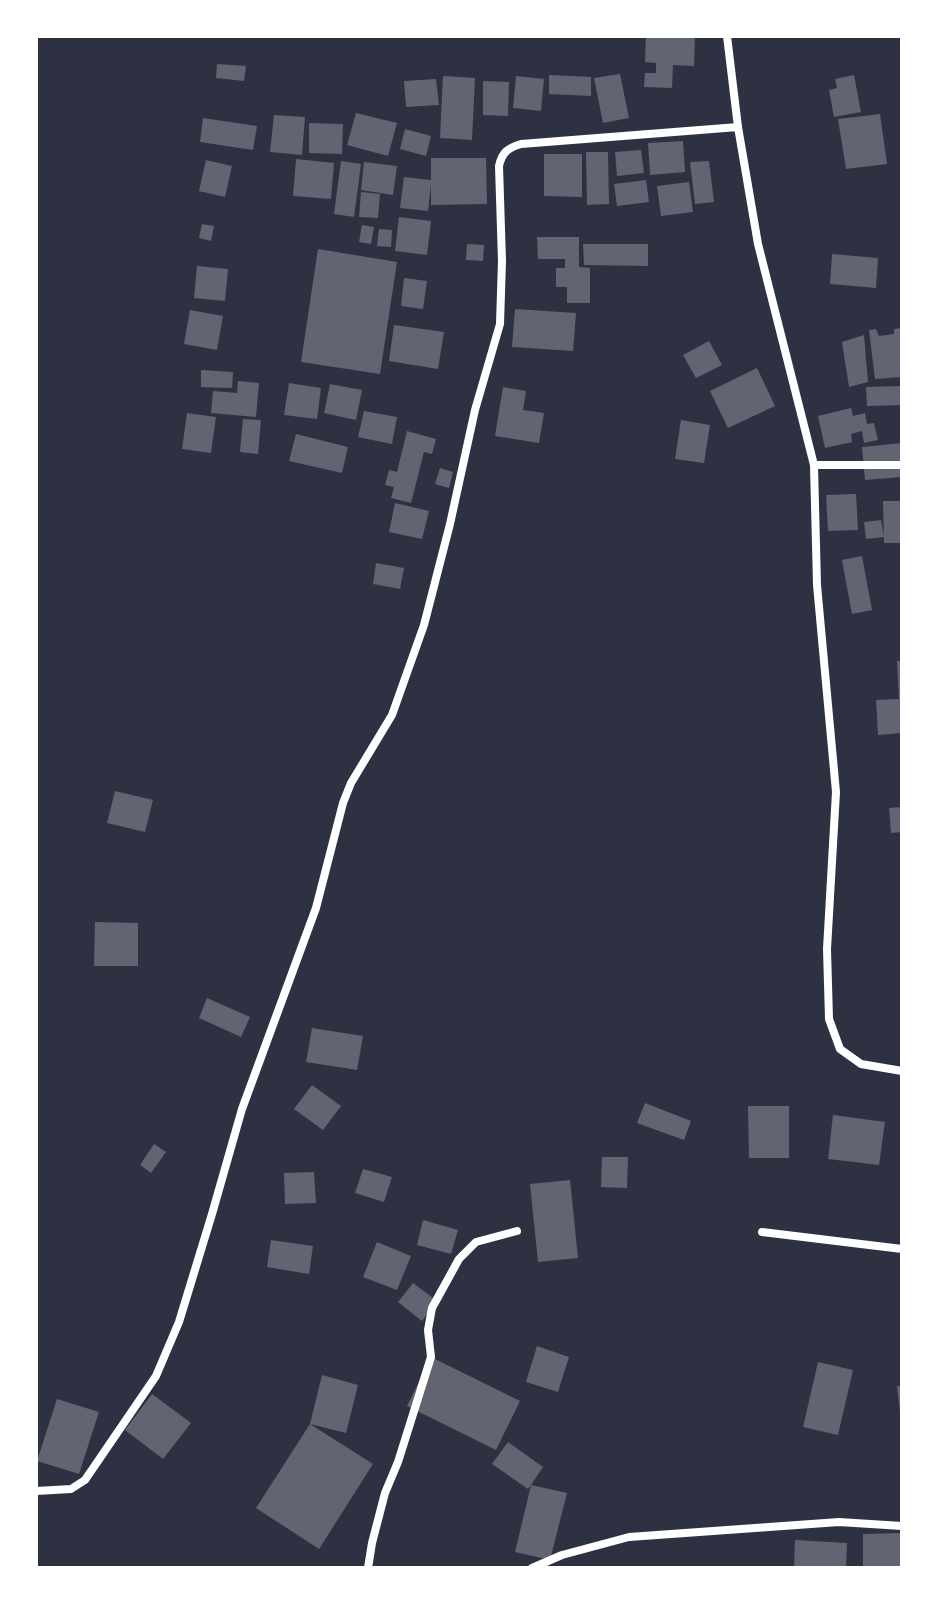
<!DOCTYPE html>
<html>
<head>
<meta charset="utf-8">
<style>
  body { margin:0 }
  #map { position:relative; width:938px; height:1604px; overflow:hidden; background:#2d3142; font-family:Lato,sans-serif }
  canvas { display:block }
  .frame { position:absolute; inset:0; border:38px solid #fff; pointer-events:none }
</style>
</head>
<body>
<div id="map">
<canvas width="938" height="1604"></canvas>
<div class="frame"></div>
</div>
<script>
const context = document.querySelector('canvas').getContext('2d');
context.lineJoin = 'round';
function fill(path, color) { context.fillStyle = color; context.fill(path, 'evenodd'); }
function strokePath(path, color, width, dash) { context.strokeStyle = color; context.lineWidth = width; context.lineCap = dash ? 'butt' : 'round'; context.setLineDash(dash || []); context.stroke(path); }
fill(new Path2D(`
  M646,36H695L694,66L673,65L672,88L644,87L645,73H656V63L645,62Z
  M217,64L246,66L244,81L216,78Z
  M620,74L629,118L603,123L594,78Z
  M549,75L591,77V96L549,94Z
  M854,75L861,112L834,117L829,90L837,88L835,79Z
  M443,76L475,78L472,140L440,138Z
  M516,76L544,79L541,111L513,108Z
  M436,79L439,105L406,107L404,81Z
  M483,81L509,82L508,116L483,115Z
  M356,113L397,123L388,156L347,145Z
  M880,114L887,164L846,169L838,119Z
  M274,115L305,117L302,155L270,152Z
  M203,118L257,126L253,150L200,142Z
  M309,123L343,124L342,154L309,153Z
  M405,129L431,136L426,156L400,149Z
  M683,141L685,172L650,175L648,143Z
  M641,150L644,173L617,176L615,152Z
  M586,152H608L609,204L587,205Z
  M544,154H582V197L544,196Z
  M431,158H486L487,204L431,205V184L428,211L400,208L404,177L431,180Z
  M296,159L334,163L331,199L293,196Z
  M206,160L232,166L225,197L199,191Z
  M341,161L361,164L354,217L334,214Z
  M709,161L714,202L695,204L690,162Z
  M364,162L397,166L393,195L361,190Z
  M646,180L649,202L617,206L614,184Z
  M689,182L693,212L661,216L657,186Z
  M361,192L380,194L378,218L359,217Z
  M399,217L431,221L427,255L395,251Z
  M202,224L214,226L211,241L199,238Z
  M362,225L374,227L371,244L359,242Z
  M379,229L392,230L391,247L377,246Z
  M537,237H579V267L590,268V303H567V287H556V268H565V259H538Z
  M467,244L484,245L483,261L466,260Z
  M583,244H648V266L584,265Z
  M318,249L397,262L380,374L301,362Z
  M832,254L878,258L876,288L830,284Z
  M197,266L228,269L225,301L194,298Z
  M404,278L427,281L423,309L401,306Z
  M515,309L576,313L573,351L512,347Z
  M190,310L223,316L217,350L184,344Z
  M394,325L444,332L438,369L389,361Z
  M902,328V377L875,379L869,330L876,329L879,336L894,334V329Z
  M864,335L868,382L849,387L842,342Z
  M709,341L722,365L696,378L683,355Z
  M757,368L775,406L728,428L710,391Z
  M201,370L233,372L232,388L201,387Z
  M238,381L259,383L256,417L211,413L213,391L237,393Z
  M289,383L321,388L317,419L284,415Z
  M330,384L362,390L356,420L324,413Z
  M902,386V405L867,406L866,387Z
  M503,387L526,391L523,410L544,413L539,443L495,436Z
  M851,408L853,416L865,413L867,424L874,423L878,440L864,443L862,431L851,434L852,442L825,448L818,416Z
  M364,411L397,417L392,444L358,437Z
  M187,413L216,417L211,453L182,449Z
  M243,419L261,420L258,454L240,452Z
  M681,420L710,425L704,463L675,459Z
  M407,431L436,439L432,454L424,452L411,503L391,498L394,487L385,485L389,470L397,472Z
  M296,434L348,447L342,473L289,461Z
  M902,443V477L865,480L862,447Z
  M440,468L453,472L449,488L435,484Z
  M856,494L858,530L828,531L826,495Z
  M883,501H902V543H884Z
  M395,503L429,511L422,539L389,532Z
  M881,520L884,537L866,539L864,522Z
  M862,556L872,610L852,614L842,560Z
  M376,563L404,568L400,589L373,584Z
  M897,661H902V733L878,735L876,700L899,699Z
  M115,791L153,800L145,832L107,823Z
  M902,807V832L891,833L889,808Z
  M95,922L138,923V966H94Z
  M207,998L250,1017L241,1037L199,1018Z
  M312,1028L363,1036L357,1070L306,1062Z
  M312,1085L341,1106L323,1130L294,1109Z
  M645,1103L691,1121L684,1140L637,1123Z
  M748,1106H789V1158H749Z
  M833,1115L885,1122L879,1165L828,1159Z
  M154,1144L166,1152L151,1173L140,1165Z
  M602,1157H628L627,1188L601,1187Z
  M363,1169L392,1177L384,1202L355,1193Z
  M314,1172L316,1203L285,1204L284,1173Z
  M570,1180L578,1258L538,1262L530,1184Z
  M423,1220L458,1230L451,1254L417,1245Z
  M271,1240L313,1246L309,1274L267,1267Z
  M377,1242L411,1256L397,1290L363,1277Z
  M413,1283L437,1301L422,1321L398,1302Z
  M537,1346L569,1357L558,1392L526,1382Z
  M431,1357L520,1401L496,1450L407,1406Z
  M818,1362L853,1370L838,1435L803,1427Z
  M322,1375L358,1385L346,1433L310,1424Z
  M897,1386H902V1412H900Z
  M152,1394L191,1423L163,1459L125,1430Z
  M57,1399L99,1412L79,1474L37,1461Z
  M310,1424L373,1464L319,1549L256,1508Z
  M508,1442L543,1467L531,1485L567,1493L550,1560L515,1552L531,1485L528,1489L492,1464Z
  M902,1533V1568H863V1534Z
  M795,1540L847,1543L846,1568H794Z`), '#626471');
strokePath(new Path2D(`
  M727,36L738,127L758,244L814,465L817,585L836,792L827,949L829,1019L840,1049L861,1064L902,1071
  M814,465H902
  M762,1232L902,1249
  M36,1491L71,1489L85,1480L156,1376L179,1322L212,1214L242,1109L316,908L343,803L351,783L392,715L424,625L450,524L475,410L500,324L502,261L499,166C502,152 508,148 521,144L738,127
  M368,1568L372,1543L385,1493L398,1462L431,1357L428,1330L432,1308L459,1259L476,1242L517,1231
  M532,1568L562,1555L629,1537L839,1522L902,1526`), '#fff', 8);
</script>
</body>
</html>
